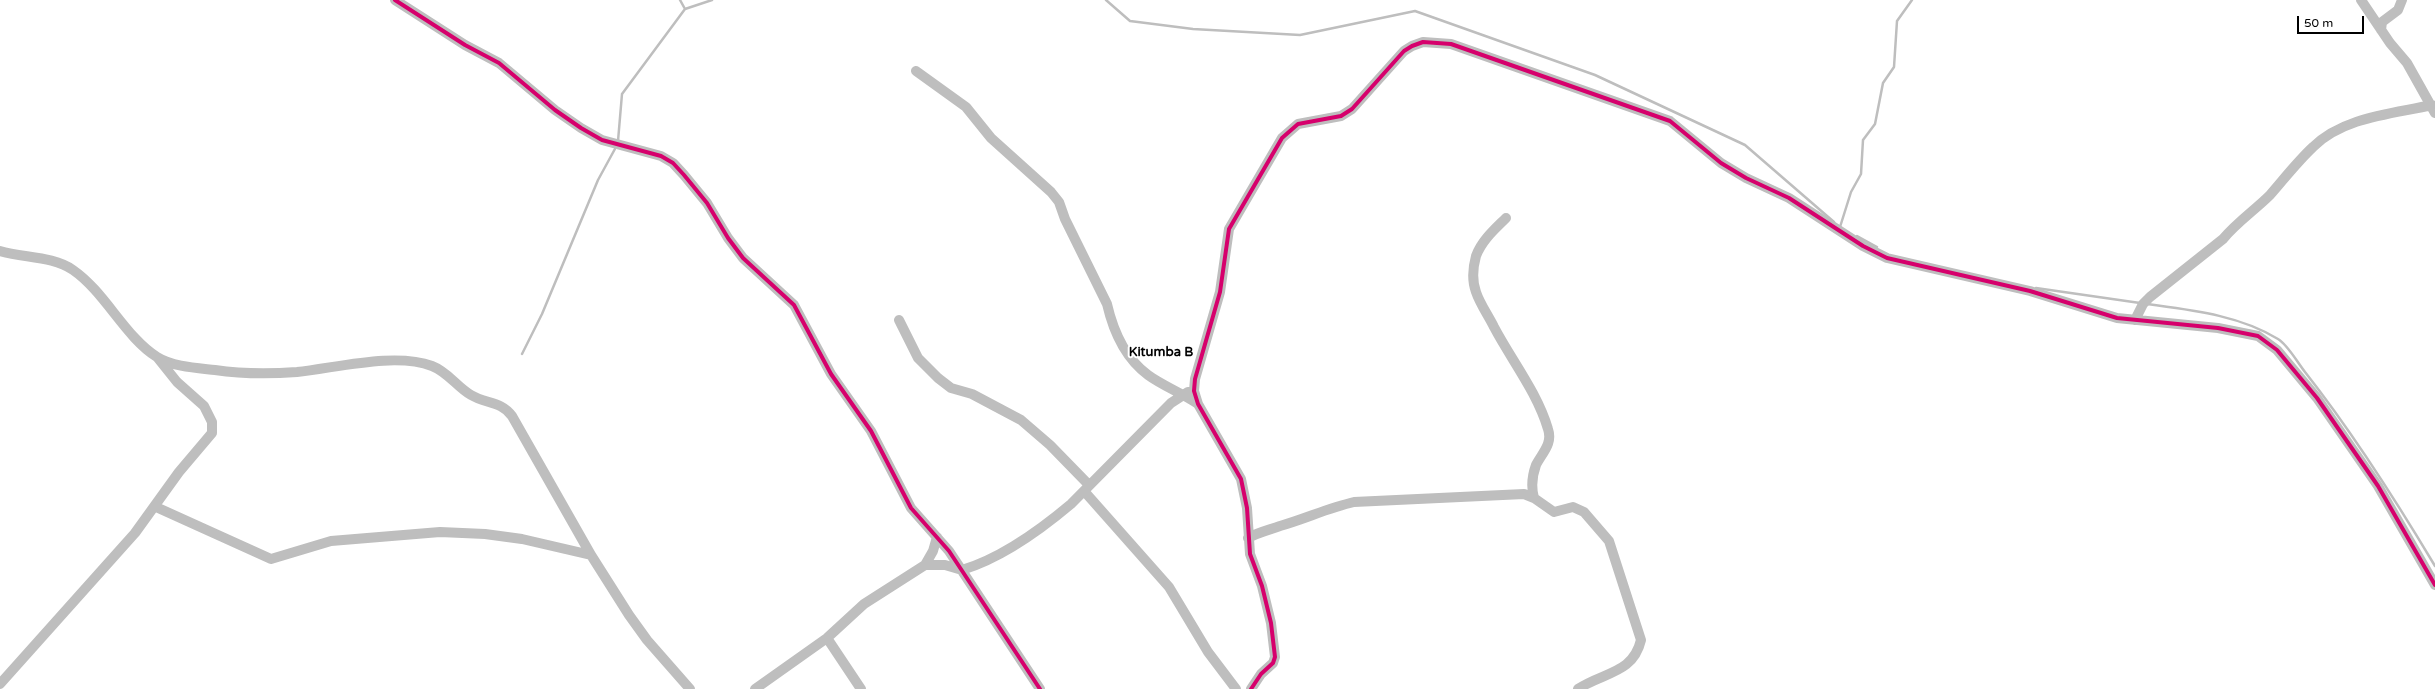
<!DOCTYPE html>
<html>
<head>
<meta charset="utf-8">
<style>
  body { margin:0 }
  #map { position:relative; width:2435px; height:689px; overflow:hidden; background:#fff; font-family:"Varela Round",sans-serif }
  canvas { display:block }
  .scale { position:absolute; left:2297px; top:16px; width:67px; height:18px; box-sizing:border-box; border:2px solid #000; border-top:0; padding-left:5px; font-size:12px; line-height:14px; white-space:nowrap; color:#000; -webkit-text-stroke:3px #fff; paint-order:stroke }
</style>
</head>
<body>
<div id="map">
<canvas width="2435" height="689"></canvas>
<div class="scale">50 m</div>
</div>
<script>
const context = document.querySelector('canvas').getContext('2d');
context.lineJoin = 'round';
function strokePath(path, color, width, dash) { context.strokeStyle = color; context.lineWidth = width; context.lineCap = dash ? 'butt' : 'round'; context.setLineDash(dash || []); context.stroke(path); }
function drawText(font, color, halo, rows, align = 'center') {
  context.font = font + ' "Varela Round",sans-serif'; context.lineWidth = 4; context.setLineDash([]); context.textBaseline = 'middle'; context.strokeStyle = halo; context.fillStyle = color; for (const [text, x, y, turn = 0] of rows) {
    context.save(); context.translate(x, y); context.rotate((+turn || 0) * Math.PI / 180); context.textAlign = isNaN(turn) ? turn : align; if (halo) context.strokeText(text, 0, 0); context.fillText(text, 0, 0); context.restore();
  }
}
strokePath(new Path2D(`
  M680,0L685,9L712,0
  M1106,0L1130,21L1193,29L1300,35L1415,11L1595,75L1745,145L1834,222
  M618,141L622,94L685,9
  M1840,227L1851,192L1861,174L1863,140L1875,124L1883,83L1894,67L1897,21L1912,0
  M1857,236L1877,247
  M2036,288L2140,303
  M2147,304C2191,310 2239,315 2278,339C2288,345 2297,362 2305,372C2353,433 2395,499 2435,566
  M522,354L542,314L598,180L616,147`), '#bebebe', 2.5);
strokePath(new Path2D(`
  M395,0L465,45L499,63L555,110L581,128L602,140L661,156L673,163L684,175L707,203L728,238L743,258L794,305L831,374L871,431L911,508L949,551L1040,689
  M2361,0L2390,43L2407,63L2435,113
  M2381,30L2382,22L2398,10L2402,0
  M916,71L966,107L991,138L1051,192L1059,202L1065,219L1107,304C1113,330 1125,358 1148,375C1163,386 1182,393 1198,404
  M1506,218C1495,229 1482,240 1476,256C1473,267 1472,281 1476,292C1480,304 1488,315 1494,327C1512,361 1537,392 1548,429C1553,444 1542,453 1536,465C1532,476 1531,487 1534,498
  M0,251C23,258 53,256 73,270C105,292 125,337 157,357C173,367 197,368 215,370C242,374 270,374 297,372C336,368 395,352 432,366C448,372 457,387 471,395C486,404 501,401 512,416L591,555L629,615L647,640L690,689
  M899,320L918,358L938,378L951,388L972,394L1021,420L1050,445L1089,485
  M2135,320L2143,304L2150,297L2223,239C2237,222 2255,210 2270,195C2284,179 2297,162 2313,147C2343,117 2392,114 2432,105
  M1084,491L1169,587L1208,652L1236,689
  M156,507L271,559L331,541L440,532L485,534L522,539L591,555
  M1248,538C1259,532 1269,530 1280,526C1305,519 1328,508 1354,502L1524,494L1534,498L1554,512L1573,507L1584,512L1609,541L1641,640C1633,674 1603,672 1578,689
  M925,565H945L962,570C1002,558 1039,531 1071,504L1171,403L1188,392
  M827,638L861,689
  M0,684L135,533L179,472L212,433V422L204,406L177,382L157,357
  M755,689L827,638L864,604L925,565L933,551L937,537
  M1251,689L1261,674L1273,663L1275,657L1271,623L1262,586L1250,554L1247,508L1241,479L1198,404L1194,391L1195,379L1220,292L1229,229L1282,138L1298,124L1341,116L1352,109L1404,51L1412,46L1423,42L1451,44L1670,121L1721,163L1746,178L1789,198L1863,246L1887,258L2030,291L2117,318L2218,328L2258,336L2277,350L2317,398L2378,486L2435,585`), '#bebebe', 10);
strokePath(new Path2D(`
  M395,0L465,45L499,63L555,110L581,128L602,140L661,156L673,163L684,175L707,203L728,238L743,258L794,305L831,374L871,431L911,508L949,551L1040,689
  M1251,689L1261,674L1273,663L1275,657L1271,623L1262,586L1250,554L1247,508L1241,479L1198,404L1194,391L1195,379L1220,292L1229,229L1282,138L1298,124L1341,116L1352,109L1404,51L1412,46L1423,42L1451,44L1670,121L1721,163L1746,178L1789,198L1863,246L1887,258L2030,291L2117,318L2218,328L2258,336L2277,350L2317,398L2378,486L2435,585`), '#d6006c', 4);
drawText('bold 13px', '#000', '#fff', [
  ["Kitumba B",1161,353]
]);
</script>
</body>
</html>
